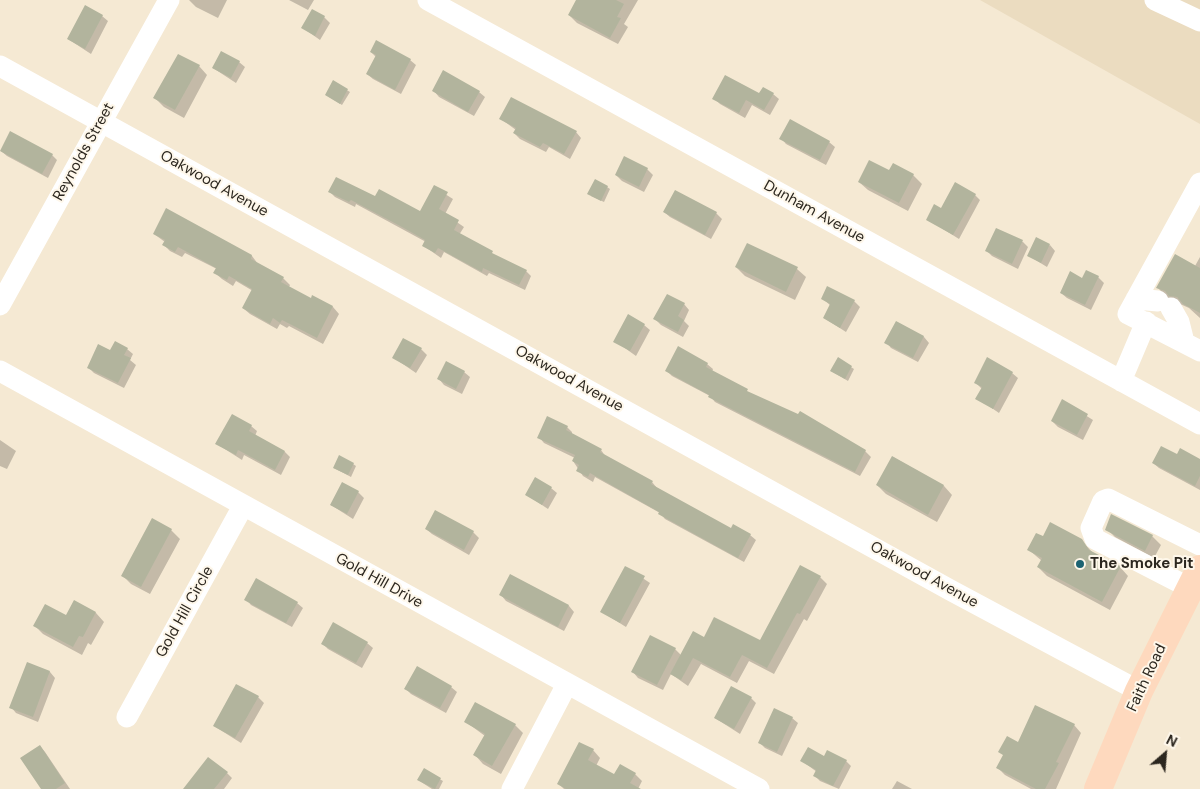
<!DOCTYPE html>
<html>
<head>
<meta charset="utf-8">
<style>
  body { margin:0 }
  #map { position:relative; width:1200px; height:789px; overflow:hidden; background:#f5e9d3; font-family:"DM Sans",sans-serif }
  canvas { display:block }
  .north { position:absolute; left:1140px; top:729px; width:50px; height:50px; -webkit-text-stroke:4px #fef7ea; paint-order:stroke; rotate:27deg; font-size:14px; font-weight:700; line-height:20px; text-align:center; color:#2c271f }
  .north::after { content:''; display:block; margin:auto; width:18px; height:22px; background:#2c271f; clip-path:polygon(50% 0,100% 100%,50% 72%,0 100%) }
</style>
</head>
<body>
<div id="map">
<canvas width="1200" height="789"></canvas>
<div class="north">N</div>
</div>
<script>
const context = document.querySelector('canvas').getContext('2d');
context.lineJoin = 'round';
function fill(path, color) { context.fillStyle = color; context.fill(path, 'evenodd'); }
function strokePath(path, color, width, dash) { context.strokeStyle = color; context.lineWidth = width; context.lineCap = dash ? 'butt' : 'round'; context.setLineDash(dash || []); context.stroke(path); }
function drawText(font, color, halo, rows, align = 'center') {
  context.font = font + ' "DM Sans",sans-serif'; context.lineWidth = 4; context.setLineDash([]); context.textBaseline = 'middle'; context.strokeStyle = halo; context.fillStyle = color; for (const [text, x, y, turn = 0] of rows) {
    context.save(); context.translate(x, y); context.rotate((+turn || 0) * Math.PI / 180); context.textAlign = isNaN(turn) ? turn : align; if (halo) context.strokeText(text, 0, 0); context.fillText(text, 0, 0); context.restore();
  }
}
fill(new Path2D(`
  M980,0H1200V124Z`), '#ebdcc0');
fill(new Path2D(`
  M189,0H227L218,18L196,7Z
  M289,0H314L308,10Z
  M577,0H638L624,24L628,27L618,44L577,23L569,15Z
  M102,16L108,21L91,54L68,39Z
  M324,17L330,23L320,40L303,28Z
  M371,52L410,60L416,65L401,94L373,79L367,74L376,57Z
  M239,62L245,67L236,83L213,68Z
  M199,66L207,75L184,118L164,107L155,98Z
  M334,82L350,92L342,105L326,95Z
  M434,91L479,92L485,97L474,116L439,97Z
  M773,94L779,99L770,115L752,105L745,118L720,104L714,98Z
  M501,119L576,132L581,138L570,159L549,147L546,152L520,139L514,133L516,130Z
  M781,138L829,142L835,147L826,165L786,144Z
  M1,151L52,155L57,160L48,178L7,156Z
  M893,165L913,175L922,184L908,211L868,190L859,182L890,172Z
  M647,169L653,175L644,192L622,181L616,175Z
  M434,187L453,199L445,214L464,227L459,235L496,257L526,271L531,276L525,290L489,273L487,276L444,252L441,258L424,246L426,242L356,204L355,207L335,197L330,192L376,197L421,212Z
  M607,187L610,189L604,202L591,196Z
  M675,192L716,213L722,219L711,239L670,217L664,212Z
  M975,195L980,200L959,239L927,219L941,209Z
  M997,229L1023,242L1028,247L1018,269L992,256L987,251Z
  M154,234L252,256L258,264L283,278L290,285L289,287L311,300L313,297L333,307L339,314L323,344L289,326L287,328L280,324L277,329L250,314L243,308L253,291L236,281L233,286L222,279L215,273L217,269L185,253L182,257L170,251L164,245L165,242Z
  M1050,245L1055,251L1047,267L1029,256Z
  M1200,257V318L1189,308L1169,299L1158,288L1195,266Z
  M736,267L797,269L806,277L795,300L745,276Z
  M1098,277L1104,283L1091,310L1067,298L1061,293L1083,279Z
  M822,298L854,301L860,307L846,332L824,318L831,306Z
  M684,304L689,310L684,321L689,326L683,337L661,325L655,319Z
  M897,322L924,337L929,343L918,362L891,348L886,342Z
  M644,325L650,330L636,356L615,341Z
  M127,349L133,354L130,360L136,365L124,388L94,373L88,367L111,351Z
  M421,349L427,355L416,373L394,358Z
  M838,359L854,369L848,381L831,371Z
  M707,364L713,369L712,372L751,394L865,451L871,457L860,476L715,402L710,396L672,376L666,370Z
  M464,372L470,377L462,394L444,385L439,379Z
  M1012,373L1018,378L999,413L977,398L982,389L975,382Z
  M1063,401L1093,420L1083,440L1058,427L1052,421Z
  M251,426L257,431L255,436L285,452L290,457L281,475L244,455L242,460L217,444Z
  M567,427L572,432V434L601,450L606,457L652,482L657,488L732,530L750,535L756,540L744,562L665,519L660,513L595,477L593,482L583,476L573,461L575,458L544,443L539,437Z
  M0,440L16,451L7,469L0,466Z
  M1177,456L1200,461V490L1159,468L1153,463Z
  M893,457L944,486L952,495L937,522L886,494L877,485Z
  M353,464L356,466L351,477L334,468Z
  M551,488L557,493L548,509L527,495Z
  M358,492L364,498L353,519L331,505Z
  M1106,528L1152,536L1161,545L1154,558L1115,537Z
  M426,529L473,532L479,538L469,555L432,534Z
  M171,530L180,539L150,594L131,584L123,576Z
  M1043,538L1081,540L1093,553L1120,567L1128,576L1110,610L1047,576L1038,567L1042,561L1029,550Z
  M626,567L650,583L626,627L602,612Z
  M511,576L569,606L574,612L564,631L506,601L501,595Z
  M820,577L827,584L807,621L804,619L774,674L749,661L737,683L701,664L688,686L671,674L663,690L638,678L633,672L675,649L682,656L704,639L760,641Z
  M246,599L297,603L303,608L292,627L251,605Z
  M74,602L96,613L104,622L91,645L88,643L82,655L43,634L35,626L66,617Z
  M322,643H367L373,648L362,668L328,649Z
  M28,664L50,672L55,678L38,722L16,713L11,707Z
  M451,687L457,692L446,713L411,694L406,689Z
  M258,697L264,703L241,743L214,726Z
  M751,698L756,703L740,734L715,718Z
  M792,718L798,723L782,756L765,748L759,742Z
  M466,722L515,725L523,733L501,774L483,764L475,755L485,736Z
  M1074,725L1081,733L1056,789H1031L1005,775L998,768L1018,743Z
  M40,746L45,752L70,789H43Z
  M593,750L600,758L596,766L615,776L635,774L642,781L638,789H564L558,783Z
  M824,758L846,761L851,766L839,789L820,781L815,776L817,772L802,761Z
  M424,770L443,781L439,789H432L418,780Z
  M227,773L232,778L224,789H184Z
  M897,781L912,789H892Z`), '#0003');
fill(new Path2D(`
  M576,0H616L624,4L617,17L621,18L610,38L568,15Z
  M85,5L103,15L85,49L67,39Z
  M312,9L325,16L315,36L301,28Z
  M376,40L411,59L395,90L366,74L376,55L370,52Z
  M221,51L240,61L231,78L212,68Z
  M178,54L200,65L175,110L153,98Z
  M443,70L480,91L468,112L432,91Z
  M725,75L759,93L763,87L774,93L764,110L746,100L739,113L712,99Z
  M333,80L348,89L340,104L325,95Z
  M511,97L577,131L564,154L543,143L540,147L513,133L516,128L499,119Z
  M790,119L830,141L820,160L779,139Z
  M10,131L53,154L42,174L0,151Z
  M624,156L648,168L639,187L615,175Z
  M869,160L889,170L893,163L914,174L899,203L858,182Z
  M336,177L375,196L379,189L420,211L434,185L448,192L439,209L459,220L454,230L493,251L492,253L527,270L519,285L483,268L482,272L438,248L435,253L422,246L425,240L402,227L351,200L349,202L328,192Z
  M595,179L608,186L601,201L587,194Z
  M955,182L976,194L953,235L926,220L934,204L941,208Z
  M675,190L717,212L705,235L663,212Z
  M166,208L252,255L251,259L284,277L281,282L311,298L312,295L333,306L317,338L282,320L280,323L273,318L270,324L242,308L252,289L229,276L227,280L213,273L216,268L178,247L175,252L162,245L165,240L153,234Z
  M996,228L1023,240L1012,264L985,251Z
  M1036,237L1050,244L1041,263L1027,256Z
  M747,243L798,267L786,292L735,267Z
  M1175,254L1200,268V313L1183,304L1177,297L1169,296L1165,291L1156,288Z
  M1086,270L1099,276L1085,305L1060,293L1070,271L1082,278Z
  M827,286L855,300L840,328L823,318L830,304L821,299Z
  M667,294L685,303L678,316L684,320L678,332L653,319Z
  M628,314L645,324L630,351L613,342Z
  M896,321L924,336L913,358L884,343Z
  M403,338L422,348L410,368L392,358Z
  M115,341L128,348L124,355L131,358L118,383L87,368L98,344L110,350Z
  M678,346L708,363L706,367L748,389L747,391L798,414L800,411L866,450L855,472L708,397L709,395L665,371Z
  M838,357L852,366L845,379L830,371Z
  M987,357L1013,372L993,409L975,399L982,387L974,383Z
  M446,361L465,371L456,389L437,379Z
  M1062,399L1088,414L1077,435L1051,421Z
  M232,414L252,425L249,431L285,451L275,470L238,450L236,455L215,444Z
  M547,416L568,426L566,430L602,449L600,452L653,481L651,484L731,528L733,524L751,534L738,558L658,514L659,512L590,473L588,477L576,471L579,465L572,461L575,455L537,438Z
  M1161,446L1177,454L1180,448L1200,459V476L1195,486L1152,463Z
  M339,455L354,463L348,475L333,468Z
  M892,456L944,485L928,515L876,485Z
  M535,477L552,487L542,505L525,495Z
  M342,482L359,491L347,514L330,505Z
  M435,510L474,531L464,550L425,529Z
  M1111,514L1153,535L1145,551L1105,530Z
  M152,518L172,529L141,587L121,576Z
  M1050,522L1082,539L1089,550L1121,566L1102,602L1037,567L1042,558L1027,550L1036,533L1043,536Z
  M800,565L821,576L800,614L797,613L767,668L742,655L730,677L693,658L681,680L670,674L693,631L704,637L714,617L760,640Z
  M625,566L645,576L620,623L600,612Z
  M510,574L569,605L558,627L499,595Z
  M256,578L298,602L286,623L244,600Z
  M74,600L96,612L83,637L79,636L73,647L33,626L45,604L66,615Z
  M333,622L368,642L356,663L321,644Z
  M650,635L676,648L657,685L631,672Z
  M27,662L50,671L33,717L9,708Z
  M417,666L452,686L440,708L404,689Z
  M236,684L259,696L235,738L213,726Z
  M731,686L752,697L734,729L714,718Z
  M475,702L516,724L492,766L473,755L485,734L464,722Z
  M1035,705L1075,724L1056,762L1059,763L1045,789H1036L996,768L1003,755L998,752L1007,736L1018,742Z
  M774,708L793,717L777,752L758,743Z
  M579,742L594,749L588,760L614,774L620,764L636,773L630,783L641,789H566L557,784Z
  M40,745L65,783L56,789H41L20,758Z
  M808,747L824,756L827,750L847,760L833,786L813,776L816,770L800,761Z
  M208,757L228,772L214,789H183Z
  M424,768L441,778L435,789L417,780Z`), '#b2b49d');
strokePath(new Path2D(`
  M428,0L1200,424
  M1155,0L1200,21
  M0,66L952,591L1139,691
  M1200,183L1128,314L1200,351
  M1136,299L1158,301
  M0,305L169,0
  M1171,308L1179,322L1184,342
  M0,371L759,789
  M1121,381L1146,322
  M1190,588L1095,539L1091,528L1103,501L1108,499L1200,545
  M127,717L243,506
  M512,789L567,684`), '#fff', 21);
strokePath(new Path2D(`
  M1098,789L1139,691L1200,569`), '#fed9be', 28);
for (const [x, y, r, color] of [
  [1080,564,5,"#1c6372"]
]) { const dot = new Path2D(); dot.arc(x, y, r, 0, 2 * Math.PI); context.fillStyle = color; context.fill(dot); strokePath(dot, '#fef7ea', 2); }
drawText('15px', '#2c271f', '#fef7ea', [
  ["Reynolds Street",84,152,-61],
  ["Oakwood Avenue",214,184,29],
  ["Dunham Avenue",814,212,29],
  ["Oakwood Avenue",569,379,29],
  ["Oakwood Avenue",924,575,29],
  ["Gold Hill Drive",379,581,29],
  ["Gold Hill Circle",185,612,-61],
  ["Faith Road",1147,678,-65]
]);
drawText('bold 15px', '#2c271f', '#fef7ea', [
  ["The Smoke Pit",1090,564]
], 'left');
</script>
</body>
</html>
